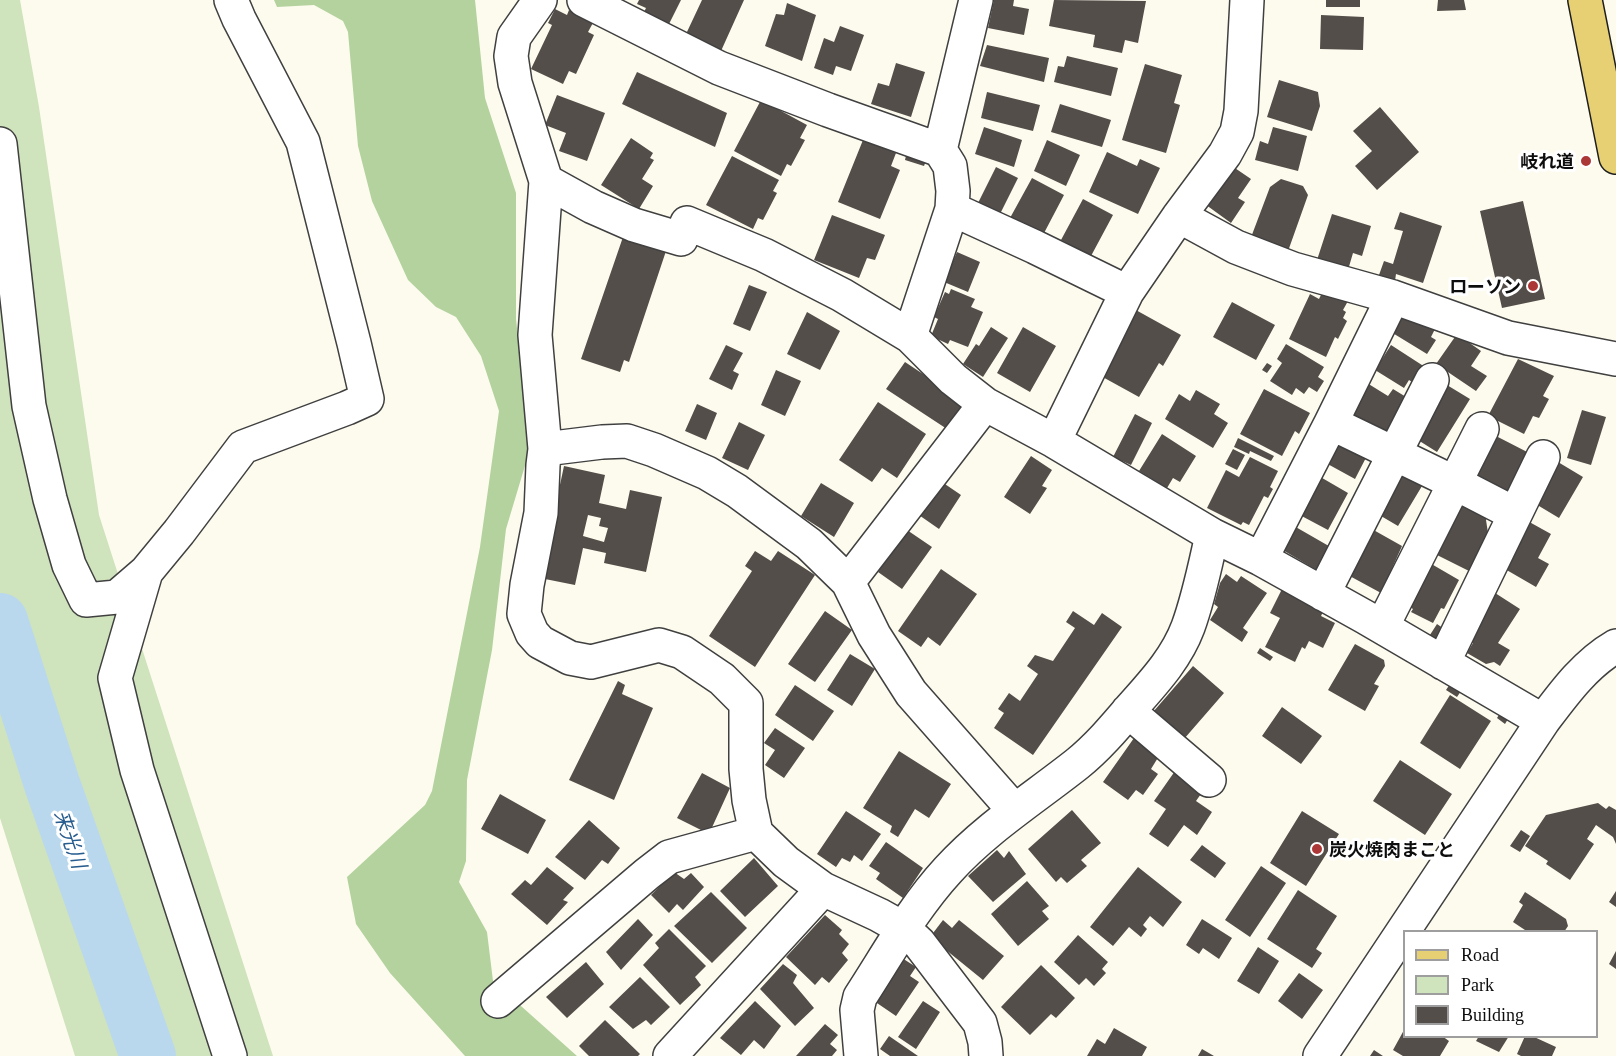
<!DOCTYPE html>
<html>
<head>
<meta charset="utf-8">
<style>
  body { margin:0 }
  #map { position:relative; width:1616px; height:1056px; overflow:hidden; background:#fdfbee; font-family:Georgia,serif }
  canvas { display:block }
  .legend { position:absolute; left:1403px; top:930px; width:195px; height:108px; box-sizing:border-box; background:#fff; border:2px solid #9e9e9e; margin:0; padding:8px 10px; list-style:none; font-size:18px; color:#0d0d0d }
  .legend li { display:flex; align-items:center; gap:12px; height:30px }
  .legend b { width:30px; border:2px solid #9e9e9e }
</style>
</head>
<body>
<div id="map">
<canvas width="1616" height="1056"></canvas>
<ul class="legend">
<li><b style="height:8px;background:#e7d074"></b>Road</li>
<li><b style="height:16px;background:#cfe3bc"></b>Park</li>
<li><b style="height:16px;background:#544e4a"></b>Building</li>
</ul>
</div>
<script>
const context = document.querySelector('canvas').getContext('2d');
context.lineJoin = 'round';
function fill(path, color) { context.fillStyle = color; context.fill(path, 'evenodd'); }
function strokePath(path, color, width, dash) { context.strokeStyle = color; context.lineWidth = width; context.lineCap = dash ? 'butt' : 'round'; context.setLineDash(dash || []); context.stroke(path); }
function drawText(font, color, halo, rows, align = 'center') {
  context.font = font + ' Georgia,"Noto Sans JP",serif'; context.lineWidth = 6; context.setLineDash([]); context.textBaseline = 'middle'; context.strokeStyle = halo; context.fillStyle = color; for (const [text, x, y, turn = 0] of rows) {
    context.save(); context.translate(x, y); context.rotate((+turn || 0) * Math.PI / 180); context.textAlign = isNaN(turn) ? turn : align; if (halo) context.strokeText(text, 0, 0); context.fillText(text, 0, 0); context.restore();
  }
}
fill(new Path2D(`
  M0,0H20L39,107L99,515L273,1056H75L0,818Z`), '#cfe3bc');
fill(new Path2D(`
  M274,0H475L485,98L516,193V319L530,449L506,529L492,650L467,780L466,861L459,882L487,932L493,981L577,1056H465L390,973L356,924L347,877L425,805L432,791L480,547L499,411L481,356L456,317L436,307L408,280L372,201L358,146L348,32L343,21L314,5L277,7Z`), '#b3d29e');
strokePath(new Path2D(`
  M0,621L52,784L148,1056`), '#b9d8ee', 56);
fill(new Path2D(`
  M639,0H681L668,26L643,14L646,8L637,4Z
  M702,0H744L721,51L686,34Z
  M994,0H1014L1013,6L1029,9L1024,35L988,28Z
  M1054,0L1146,1L1138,43L1125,40L1122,53L1093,47L1095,35L1049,26Z
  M1326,0H1360V7H1326Z
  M1438,0H1464L1466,10L1437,11Z
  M787,3L816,15L802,61L765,46L776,14L784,15Z
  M555,9L567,15L569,10L594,21L588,32L594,35L576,74L569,71L563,84L531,69L552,25L548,23Z
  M1321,15L1364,17L1363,50L1320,49Z
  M840,26L864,35L851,71L836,66L833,75L814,68L824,38L834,42Z
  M987,45L1049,58L1044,82L980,66Z
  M1067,56L1118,68L1111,96L1054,82L1058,66L1064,67Z
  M896,63L925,72L911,117L871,104L878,83L889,86Z
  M1145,64L1182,75L1174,103L1180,105L1166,153L1122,140Z
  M637,72L727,113L715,147L622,104Z
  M1279,80L1318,92L1320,106L1312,131L1267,117Z
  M987,92L1040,105L1033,131L981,118Z
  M557,95L605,113L587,161L559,151L566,133L545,125Z
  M761,100L807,125L800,138L805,140L791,166L787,164L781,176L734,151Z
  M1060,104L1111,120L1102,147L1051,132Z
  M1380,107L1419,152L1377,190L1355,166L1372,151L1353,131Z
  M984,127L1022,140L1014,167L975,154Z
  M1273,127L1307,136L1298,171L1255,160L1260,141L1268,144Z
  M631,138L653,153L650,158L654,160L642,179L653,186L639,209L601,185Z
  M863,140L896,153L891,166L900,170L880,219L838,202Z
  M1047,140L1080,155L1066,186L1034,171Z
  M907,151L927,158L924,166L905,160Z
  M1107,152L1137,166L1140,159L1160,168L1138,214L1089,192Z
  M732,156L779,180L773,191L777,193L763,220L758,218L753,229L706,205Z
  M1229,164L1251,179L1238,198L1245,202L1231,223L1202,202Z
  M996,167L1018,178L1000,214L978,203Z
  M1032,178L1064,195L1043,235L1010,218Z
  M1281,179L1303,186L1308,195L1287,254L1250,240L1270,187Z
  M1083,199L1113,215L1091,256L1061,240Z
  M1523,201L1545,299L1502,308L1480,211Z
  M1400,212L1442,226L1423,283L1396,274L1395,281L1379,275L1384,261L1393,264L1403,231L1394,229Z
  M1332,214L1371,226L1362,256L1353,253L1348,270L1317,260Z
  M832,215L885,235L875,260L867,258L859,278L814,260Z
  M623,237L666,251L629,362L624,360L620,372L581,359Z
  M957,252L980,262L968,292L944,282Z
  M749,285L767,292L750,331L733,324Z
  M951,289L975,299L971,307L983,312L968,347L950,340L948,344L931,336L938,319L934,317L945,292L949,294Z
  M1323,291L1348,301L1343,310L1346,312L1343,318L1347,321L1338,339L1335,337L1326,357L1289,339L1310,294L1319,299Z
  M1232,302L1275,325L1256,360L1213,337Z
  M1134,309L1181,335L1163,366L1159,363L1139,397L1099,375Z
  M1405,310L1435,329L1431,337L1436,340L1427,354L1391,332Z
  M807,312L840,331L820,370L787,354Z
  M991,327L1008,338L983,377L963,364L976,344L979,346Z
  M1023,327L1056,346L1030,392L997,373Z
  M1457,334L1481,351L1471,366L1487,376L1476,391L1436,364Z
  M1286,344L1324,367L1318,377L1324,381L1317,392L1309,387L1304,394L1296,388L1292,395L1270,381L1282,363L1277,359Z
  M726,345L743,353L733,371L739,374L732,390L709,379Z
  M1391,345L1425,367L1415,384L1409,380L1404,388L1375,370Z
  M1518,359L1554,376L1543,396L1549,399L1539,418L1533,416L1524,434L1488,416Z
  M905,362L965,402L947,429L886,389Z
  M1267,363L1272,366L1267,373L1262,370Z
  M776,370L801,381L785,416L761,405Z
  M1442,382L1470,399L1437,452L1410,435Z
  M1367,383L1388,396L1393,389L1411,400L1386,442L1379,429L1365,420L1361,425L1346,416Z
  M1264,389L1310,413L1299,434L1295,431L1282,456L1240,434Z
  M1196,390L1220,404L1214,414L1228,423L1213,448L1165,419L1179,394L1190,401Z
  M878,402L926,434L897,478L882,468L872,482L839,460Z
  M697,404L717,413L706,440L685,431Z
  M1582,410L1606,417L1591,465L1567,458Z
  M1135,414L1152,423L1131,465L1113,457Z
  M739,422L765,435L748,470L722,458Z
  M1340,432L1371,448L1355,479L1324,462Z
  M1162,434L1196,456L1180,482L1173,478L1167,488L1139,471Z
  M1496,436L1533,455L1511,495L1472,480Z
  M1238,438L1274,456L1271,461L1250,451L1249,454L1234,447Z
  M1233,449L1245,455L1237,470L1225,464Z
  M1031,456L1052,470L1042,486L1047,488L1030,514L1004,497Z
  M1250,457L1278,471L1270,487L1273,489L1268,498L1264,496L1249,525L1243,522L1241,525L1207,508L1226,470L1239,477Z
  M1553,459L1583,477L1559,518L1529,500Z
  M564,466L605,475L599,503L626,509L630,490L662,497L646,572L604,563L606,553L583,548L575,585L540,578ZM588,515L601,518L599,526L608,528L604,542L583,536Z
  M1395,469L1425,481L1398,526L1381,516L1393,495L1383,489Z
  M1317,475L1348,493L1328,530L1296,513Z
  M939,480L961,495L939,529L916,513Z
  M821,483L854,503L834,537L801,516Z
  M1465,496L1491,510L1486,520L1488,533L1469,571L1435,554Z
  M1524,519L1551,534L1538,558L1549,564L1536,587L1498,565Z
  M1294,526L1334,549L1320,572L1281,549Z
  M1370,528L1402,546L1381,593L1346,574Z
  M907,530L932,547L902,589L878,572Z
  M755,551L771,561L778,551L815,575L755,667L709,636L752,571L745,566Z
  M1428,562L1459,580L1444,609L1441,608L1433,623L1411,612L1413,609L1405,604Z
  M941,569L977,594L940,646L928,637L921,647L898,631Z
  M1226,574L1237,582L1241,576L1267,593L1243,628L1248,632L1242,642L1210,620L1218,607L1214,604L1220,583Z
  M1285,583L1323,612L1321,616L1335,623L1323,648L1309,641L1305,649L1302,647L1295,662L1265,647L1280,618L1270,613Z
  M1492,591L1520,609L1498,643L1510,650L1500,666L1494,662L1486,664L1467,653L1473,643L1463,637Z
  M825,611L852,630L815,682L788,664Z
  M1073,611L1094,625L1102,613L1122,627L1033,755L994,728L1004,713L998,709L1009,693L1020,701L1038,674L1027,666L1035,655L1053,661L1075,628L1066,622Z
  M1437,624L1450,633L1441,647L1428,638Z
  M1355,644L1384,660L1385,666L1374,684L1379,686L1365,711L1328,690Z
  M1260,648L1273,657L1270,661L1257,653Z
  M850,654L875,669L852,706L827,690Z
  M1193,666L1224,693L1184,739L1153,712Z
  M618,681L625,685L622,694L653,708L614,800L569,780Z
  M1452,681L1463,688L1457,697L1446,690Z
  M795,685L834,711L813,741L775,715Z
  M1450,695L1491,721L1460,769L1420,743Z
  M1282,707L1322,736L1301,764L1262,736Z
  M1500,713L1508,719L1505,724L1497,718Z
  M775,728L805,748L784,778L765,765L775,750L764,743Z
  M1134,738L1159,756L1151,769L1158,774L1143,795L1136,790L1128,800L1103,782Z
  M899,751L951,784L929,818L915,809L898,837L890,832L892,826L863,808Z
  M1400,760L1452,794L1425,835L1373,801Z
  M1175,771L1203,791L1196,801L1212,812L1197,835L1184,825L1168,847L1149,834L1166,809L1154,801Z
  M702,773L730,788L709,834L677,818Z
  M500,794L546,820L528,854L481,829Z
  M1598,803L1606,809L1609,806L1616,810V844L1613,837L1596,825L1587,839L1594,844L1570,880L1546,864L1548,861L1525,846L1546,815Z
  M1072,810L1101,843L1081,860L1087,866L1067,883L1061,877L1056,882L1028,849Z
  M846,811L881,834L862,861L854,855L850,862L842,858L836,867L817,854Z
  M1302,811L1339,834L1306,886L1270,863Z
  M589,820L620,848L608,864L602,860L585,880L555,857Z
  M1521,830L1530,836L1520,852L1510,846Z
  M886,842L923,868L903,898L876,879L880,873L869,866Z
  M1202,845L1226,863L1215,878L1190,860Z
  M997,850L1004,858L1009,851L1026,874L993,902L968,876Z
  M754,858L778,886L745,917L720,891Z
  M1261,866L1286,883L1250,937L1225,920Z
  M547,867L574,888L563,900L568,902L547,925L511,894L525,880L531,885Z
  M1138,867L1182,902L1163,927L1150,916L1143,925L1147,929L1141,937L1129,927L1113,946L1090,927Z
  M674,872L684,879L691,873L704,887L683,910L677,904L669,913L651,895Z
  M1027,881L1049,906L1042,911L1049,919L1018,946L991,914Z
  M1298,890L1337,916L1316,949L1322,953L1312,968L1267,939Z
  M1616,891V907L1609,902Z
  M711,892L747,928L712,963L674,926Z
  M1525,892L1566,919L1568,926L1564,932H1528L1513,922L1523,905L1519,902Z
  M825,915L842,930L839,934L849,944L842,953L848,960L829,983L822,977L815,985L786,957Z
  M638,919L653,935L621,970L606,952Z
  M1202,919L1232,938L1219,959L1203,948L1199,954L1186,945Z
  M943,920L952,928L959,920L1004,956L983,980L930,937Z
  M669,929L706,966L695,977L701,985L680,1005L643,965L659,948L655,943Z
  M1078,935L1108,962L1102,969L1106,973L1094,986L1086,978L1079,985L1054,962Z
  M1258,947L1279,961L1259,994L1237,981Z
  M1616,951V969L1609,964Z
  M902,958L916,967L910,976L919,982L896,1016L874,1001Z
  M586,962L604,984L567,1018L546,997Z
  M783,964L797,975L793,983L814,1008L795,1026L760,989Z
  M1041,965L1075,998L1056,1018L1051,1014L1030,1035L1001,1007Z
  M1299,973L1323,990L1302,1019L1278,1001Z
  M640,977L670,1007L651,1025L646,1020L633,1029L609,1007Z
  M755,1001L781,1026L764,1049L754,1040L741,1055L720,1038Z
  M923,1001L940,1012L916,1049L898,1037Z
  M605,1020L640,1054L638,1056H589L579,1046Z
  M825,1024L838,1035L830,1044L837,1050L832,1056H796Z
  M1114,1028L1147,1047L1142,1056H1087L1097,1039L1105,1044Z
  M1404,1030V1036H1442L1449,1041L1440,1056H1403L1393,1050Z
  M889,1036L918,1056H890L880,1049Z
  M1479,1036H1509L1499,1052L1476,1041Z
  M1525,1036H1532L1556,1047L1552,1056H1521L1517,1054Z
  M1202,1049L1214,1056H1198Z
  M1374,1050L1383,1056H1370Z`), '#544e4a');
const minor = new Path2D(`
  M540,0L514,37L511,56L515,83L546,181L535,335L545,449L543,465L541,513L527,585L524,614L532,633L540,642L570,658L591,662L659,645L682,652L722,679L746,703V769L749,800L756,833L786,862L823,889L879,915L904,929L919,943L980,1023L985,1042L986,1056
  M584,0L719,68L828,110L940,150L976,0
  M0,144L29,406L50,499L69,565L86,600L117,597L146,572L179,532L243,447L347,408L367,399L354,343L303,142L239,19L231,0
  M546,181L593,207L634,225L681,239L687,223L764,255L842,295L910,336L953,379L985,404L1054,441L1212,535L1261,559L1365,617L1543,721
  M952,209L1035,247L1127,292
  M1179,216L1236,247L1293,269L1393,297L1508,338L1616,359
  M910,336L952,209L953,191L950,166L940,150
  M1331,423L1455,483L1515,514
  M1054,441L1127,292L1179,216L1225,154L1237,132L1241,111L1247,0
  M545,449L602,442L627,441L654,450L707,473L737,491L809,544L848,582L874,635L911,693L1014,810
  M1261,559L1331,423L1393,297
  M146,572L115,678L137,770L230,1056
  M848,582L985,404
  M1323,594L1432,380
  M1382,627L1482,429
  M1443,663L1543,457
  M1128,711L1209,780
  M498,1001L647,874L669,857L756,833
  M670,1056L823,889
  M861,1056L857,1010L860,997C888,954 913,908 948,870C985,829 1034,798 1077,764C1097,748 1114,728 1131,708C1153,683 1176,659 1188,627C1199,597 1205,566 1212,535
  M1320,1056L1543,721C1564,693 1585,664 1616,646`);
const major = new Path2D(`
  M1585,0L1616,157`);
strokePath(minor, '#404040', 36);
strokePath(major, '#1e1e1e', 36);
strokePath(minor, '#fff', 33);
strokePath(major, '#e7d074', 33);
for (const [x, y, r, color] of [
  [1586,161,6,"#ab3737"],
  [1533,286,6,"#ab3737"],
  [1317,849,6,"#ab3737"]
]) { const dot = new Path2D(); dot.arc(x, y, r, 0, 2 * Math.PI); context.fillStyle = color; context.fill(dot); strokePath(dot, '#fff', 2); }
drawText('bold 18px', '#0d0d0d', '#fff', [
  ["岐れ道",1574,161],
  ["ローソン",1521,286],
  ["炭火焼肉まこと",1329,849,"left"]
], 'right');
drawText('italic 20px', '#265c8e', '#fff', [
  ["来光川",71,839,71]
]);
</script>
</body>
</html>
